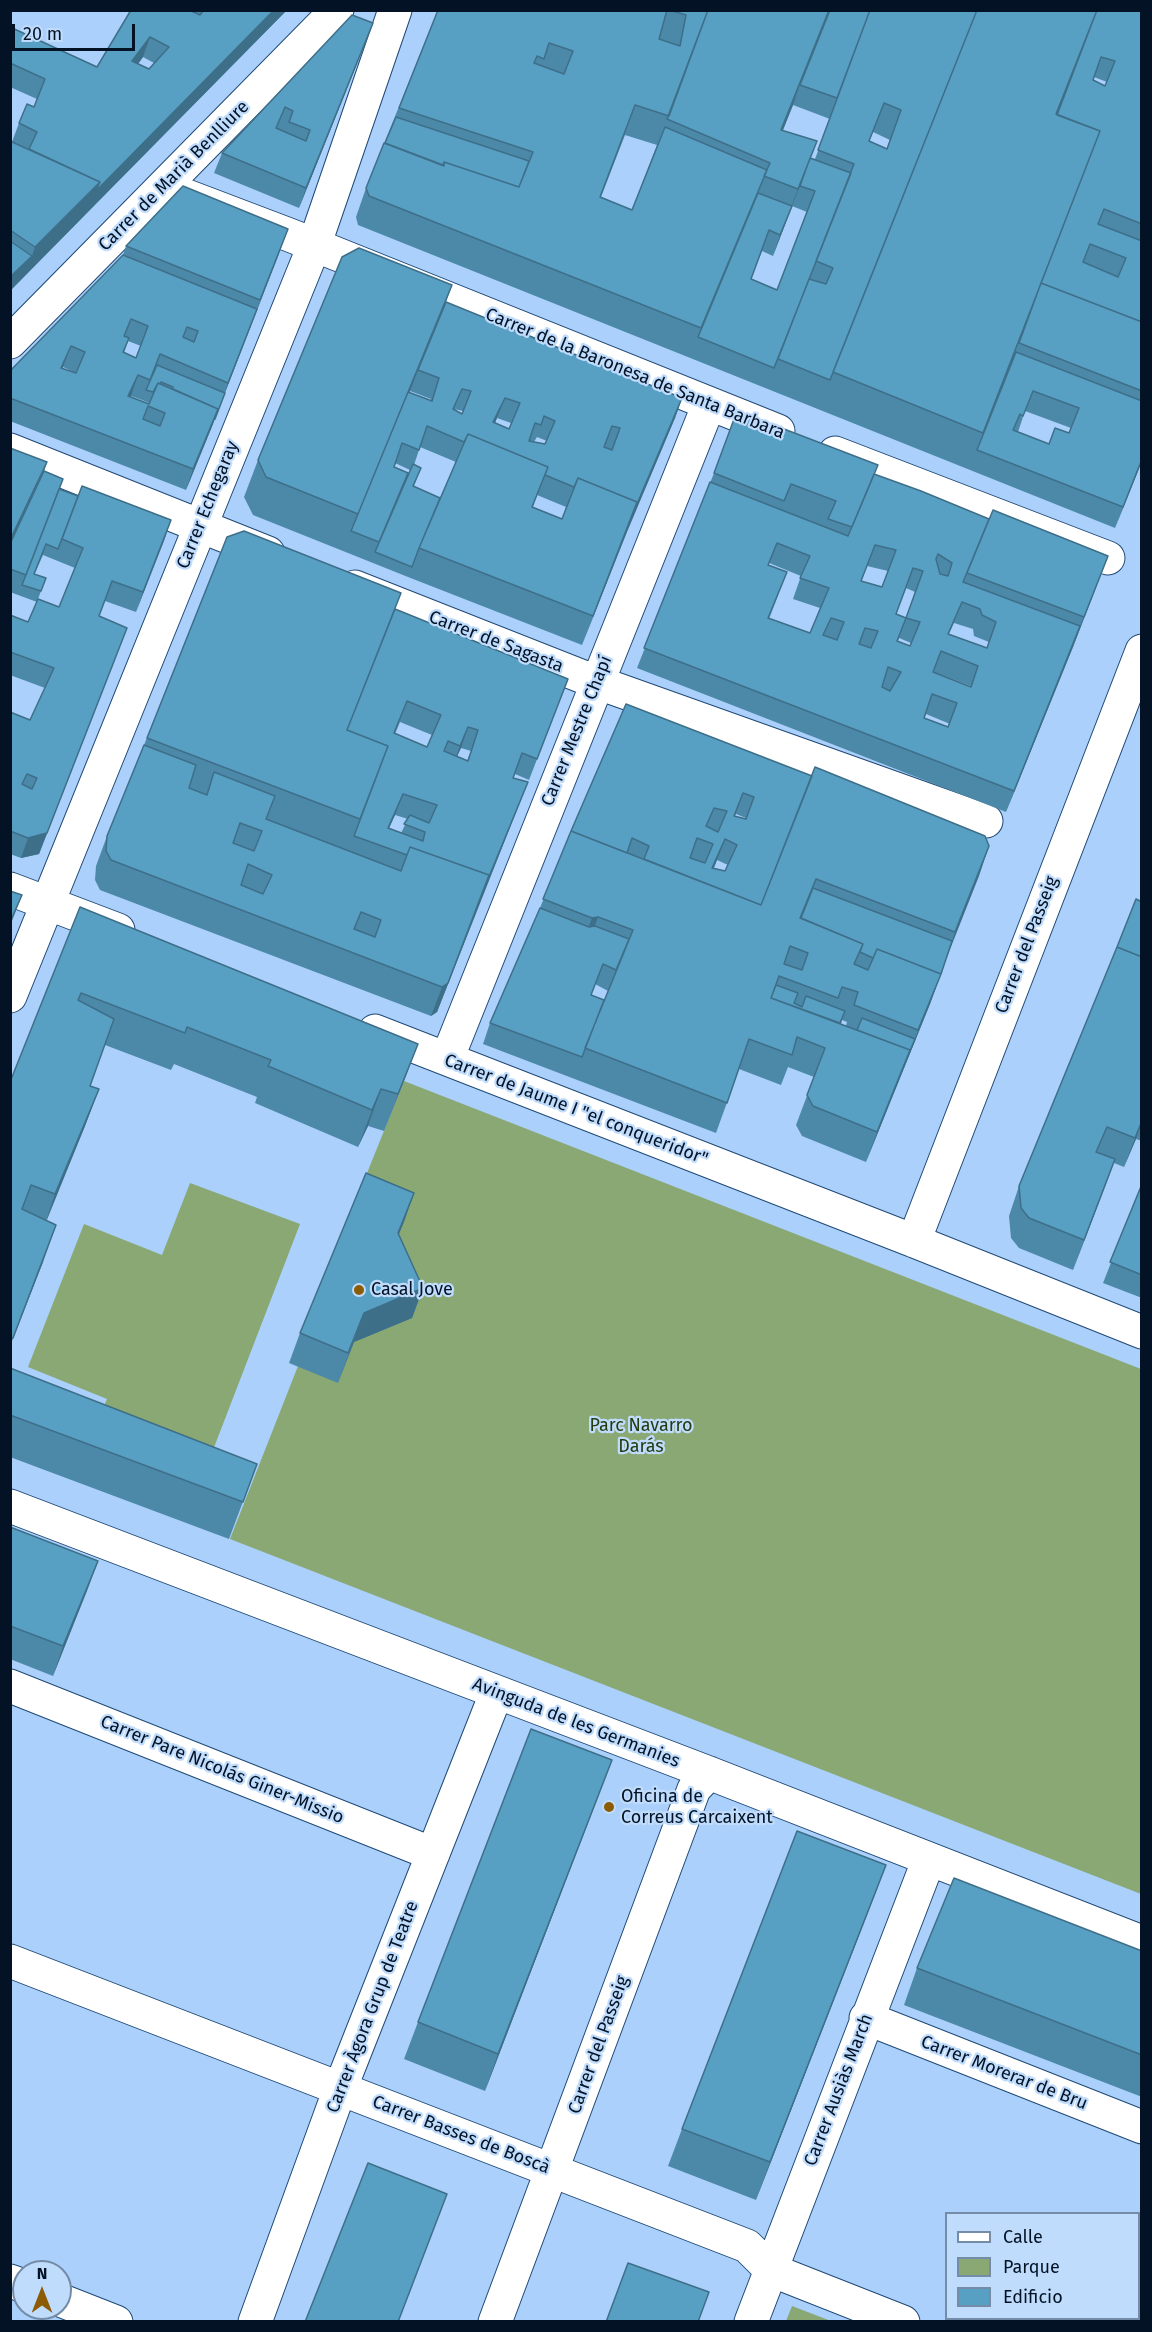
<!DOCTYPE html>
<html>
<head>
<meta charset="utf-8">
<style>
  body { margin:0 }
  #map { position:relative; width:1152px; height:2332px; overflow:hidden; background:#abd0fb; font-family:"Fira Sans",sans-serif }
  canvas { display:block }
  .frame { position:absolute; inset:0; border:12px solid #031325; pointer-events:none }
  .legend { position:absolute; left:945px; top:2212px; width:195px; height:108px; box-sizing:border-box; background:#c0dcfd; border:2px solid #748ca7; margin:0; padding:8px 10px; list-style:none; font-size:18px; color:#031325 }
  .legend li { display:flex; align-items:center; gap:12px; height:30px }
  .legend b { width:30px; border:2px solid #748ca7 }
  .north { position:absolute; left:12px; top:2260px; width:60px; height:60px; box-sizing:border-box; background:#c0dcfd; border:2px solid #748ca7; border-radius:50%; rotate:0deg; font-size:16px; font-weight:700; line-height:24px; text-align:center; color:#031325 }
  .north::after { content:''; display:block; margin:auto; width:21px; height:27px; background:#8c5c05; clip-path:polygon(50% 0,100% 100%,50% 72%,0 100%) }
  .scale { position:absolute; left:12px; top:24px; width:123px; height:27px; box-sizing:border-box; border:3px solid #031325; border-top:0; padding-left:8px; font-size:18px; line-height:21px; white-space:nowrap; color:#031325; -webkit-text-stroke:4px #c0dcfd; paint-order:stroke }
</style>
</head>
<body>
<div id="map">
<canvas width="1152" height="2332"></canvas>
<div class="frame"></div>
<ul class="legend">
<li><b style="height:8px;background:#fff"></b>Calle</li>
<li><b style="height:16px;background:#89a873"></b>Parque</li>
<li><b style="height:16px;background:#589fc4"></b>Edificio</li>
</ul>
<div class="north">N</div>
<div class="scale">20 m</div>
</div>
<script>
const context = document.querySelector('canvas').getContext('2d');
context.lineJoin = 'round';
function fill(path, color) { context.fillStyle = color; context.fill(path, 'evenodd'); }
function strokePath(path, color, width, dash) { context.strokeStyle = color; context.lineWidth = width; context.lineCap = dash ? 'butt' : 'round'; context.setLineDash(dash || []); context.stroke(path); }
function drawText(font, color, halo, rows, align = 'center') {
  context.font = font + ' "Fira Sans",sans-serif'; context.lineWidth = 4.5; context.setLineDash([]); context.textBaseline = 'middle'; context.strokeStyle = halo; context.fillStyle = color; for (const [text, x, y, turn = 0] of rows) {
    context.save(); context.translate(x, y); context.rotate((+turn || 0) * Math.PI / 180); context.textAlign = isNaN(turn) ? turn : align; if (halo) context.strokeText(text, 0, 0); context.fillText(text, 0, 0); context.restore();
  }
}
fill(new Path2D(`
  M404,1081L1141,1369V1894L230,1539L298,1366L355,1203Z
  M190,1183L300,1224L208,1463L98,1422L107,1399L28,1367L84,1224L162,1255Z
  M792,2306L831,2321H786Z`), '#89a873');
const minor = new Path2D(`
  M163,187L292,236L778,431
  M10,342L337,10
  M10,450L268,553
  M835,453L1108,558
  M355,587L596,682L986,821
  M10,889L118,930
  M10,996L314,246L395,10
  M375,1031L914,1241L1142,1332
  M447,1059L709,404
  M914,1241L1142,651
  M10,1506L709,1773L1142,1942
  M10,1686L433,1854
  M10,1961L747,2246L771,2270L903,2322
  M866,2018L1142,2127
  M10,2281L24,2286
  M60,2300L116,2322
  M255,2322L340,2089L496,1694
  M495,2322L694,1789L709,1773
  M751,2322L929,1859`);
strokePath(minor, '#1f4976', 35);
strokePath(minor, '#fff', 33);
fill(new Path2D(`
  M131,10H287L10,291V141L12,142L19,123L34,107L37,99L10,87V27L97,67ZM143,57L154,63L149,69L138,64Z
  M438,10L1142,11V461L1115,528L358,225L356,217L366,188ZM1094,77L1107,82L1105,86L1093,80ZM793,105L830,119L815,159L810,158L783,130ZM873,132L890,140L887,149L869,141ZM625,135L657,145L632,210L601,197ZM796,196L792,206L807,212L777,290L751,279L762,251L773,256ZM1025,411L1071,428L1069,433L1049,444L1018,432Z
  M373,23L299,208L214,173L222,153Z
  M288,229L211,429L186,490L10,421V371L123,255L126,246ZM128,341L141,346L136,358L124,353ZM63,367L76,373L63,369ZM131,396L142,400L149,403V404L130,397Z
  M452,285L446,302L682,398L675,418L627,531L582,645L408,577L253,515L244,497L258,460ZM410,391L431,399V400L409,392ZM454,409L463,411L462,414ZM497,418L511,423L509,429L495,423ZM537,437L547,441L545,444L534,442ZM420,447L456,462L440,498L414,486L417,478L414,465ZM395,463L410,470L405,483L394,467ZM537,495L566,507L562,519L533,507Z
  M10,448L47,462L44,471L59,489L78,496L171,520L136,612L105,601L99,616L127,628L39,854L21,858L10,854V712L30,720L45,688L10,675V615L28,622L37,602L10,592ZM43,555L75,568L59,607L38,599L46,578L34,575Z
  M714,473L874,474L989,519L1108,556L1073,647L1006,812L637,668ZM769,563L801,576L793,599L820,608L810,633L769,619L787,572L769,565ZM867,566L888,571L882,587L861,582ZM906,588L915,592L906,618L896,614ZM954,623L973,629L974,636L989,642L987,648L949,634ZM899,638L911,643L910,646L898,641ZM934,672L971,686L970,687ZM926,714L950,724L948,727L924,718Z
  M227,537L395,609L568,679L529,780L515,774L513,778L520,802L479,905L437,1012L431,1016L100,890L95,880L96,866L107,836L144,745ZM400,722L432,735L427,747L395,734ZM461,748L471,751L467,761L457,757ZM395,815L408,819L401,833L389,828Z
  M626,704L989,846L948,953L930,1004L866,1162L802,1136L796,1125L814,1077L788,1067L781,1085L739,1069L716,1133L483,1044L490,1023L540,908L571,831ZM736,814L746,818V819L735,816ZM717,860L728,865L725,871L714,868ZM595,984L608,991L604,1000L591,995ZM842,1020L847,1022L846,1026L841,1024Z
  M1142,902V1141L1136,1139L1124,1167L1114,1163L1073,1270L1019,1248L1011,1238L1009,1216L1019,1186Z
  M80,907L418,1044L384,1131L368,1126L358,1147L255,1103L257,1097L174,1064L171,1070L105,1045L90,1086L99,1089L85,1126L46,1220L43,1262L10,1346V1082Z
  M1142,1184V1298L1103,1283Z
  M414,1193L399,1234L423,1288L412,1318L354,1342L338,1383L289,1363L300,1333Z
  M10,1368L257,1464L229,1539L10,1457Z
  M10,1527L98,1561L53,1676L10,1659Z
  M612,1760L485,2091L404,2059L418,2022Z
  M886,1865L872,1902L756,2200L668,2166L682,2129Z
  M1142,1951V2097L904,2005L917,1968Z`), '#4c89a9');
fill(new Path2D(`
  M274,10H287L10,291V277L32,256L35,247L100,182Z
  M373,23L365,44L299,208L306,188Z
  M150,37L143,57L125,82L132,61Z
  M800,85L793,105L768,167L781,130Z
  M817,141L803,178L773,256L780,235Z
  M288,229L277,259L221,403L228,383Z
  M452,285L438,322L418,370L410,391L352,531H351Z
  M71,346L63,367L53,389L61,368Z
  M138,375L131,396L120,416L128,396Z
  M225,393L211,429L186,490L193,469Z
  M505,398L497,418L486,443L493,422Z
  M682,398L675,418L627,532L582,645L637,502Z
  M1142,459V461L1115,528L1123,507Z
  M47,462L37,492L10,547V540Z
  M171,520L164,541L136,612L143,592Z
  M1108,556L1073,647L1006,812L1014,791Z
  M127,628L39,854L21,858L28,838Z
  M468,727L461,748L452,766L460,746Z
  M528,782L437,1012L431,1016L442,987L489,875Z
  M403,794L395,815L380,848L388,828Z
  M725,839L717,860L705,888L712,868Z
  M989,846L979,876L945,962L955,932Z
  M22,895L10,926V922Z
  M598,917L587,947L581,948L592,918Z
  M941,974L930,1004L866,1162L877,1132Z
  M418,1044L404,1081L384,1131L398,1094Z
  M99,1089L85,1126L42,1232L55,1194Z
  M381,1089L368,1126L358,1147L372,1110Z
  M1142,1121L1136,1139L1124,1167L1135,1138Z
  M1115,1159L1104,1189L1073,1270L1084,1240Z
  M414,1193L404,1222L387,1262L398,1233Z
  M56,1225L43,1262L10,1346L13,1338Z
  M423,1288L412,1318L354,1342L338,1383L364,1313Z
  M98,1561L87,1591L53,1676L63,1646Z
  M612,1760L598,1797L485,2091L498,2054Z
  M886,1865L872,1902L756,2200L770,2162Z`), '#3e6f89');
const building = new Path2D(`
  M131,10H189L200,15L204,10H274L96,191L100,182L29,149L37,132L19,123L27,104L34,107L45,79L10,63V27L97,67ZM150,37L169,47L149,69L132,61Z
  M438,10H667L659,39L680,46L686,15L669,10H708L669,116L635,105L600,197L632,210L665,127L767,170L701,328L369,196L366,188L384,143L444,166V162L519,187L533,152L399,108ZM549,43L573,51L564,74L534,63L537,56L544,59Z
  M708,10H829L781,130L817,141L798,189L764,176L770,163L667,119Z
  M830,10H870L837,98L800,85Z
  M870,10H977L830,380L778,359L809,279L826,284L833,268L816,261L854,164L818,150ZM884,103L901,110L887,149L869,141Z
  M977,10H1097L1056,114L1100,131L983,433L833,372Z
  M1097,10L1142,11V224L1104,209L1098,224L1142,241V322L1041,283L1100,131L1057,115ZM1101,57L1115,61L1105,86L1093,80ZM1090,244L1126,258L1118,277L1083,262Z
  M352,15L373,23L306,188L222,153ZM285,107L293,111L289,122L310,130L306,141L276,128Z
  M396,117L529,161L519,187L444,162L443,165L385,143Z
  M10,141L100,182L35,247L10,230Z
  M810,158L851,173L774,368L698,337L758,193L792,206L780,235L769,230L751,279L777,290L815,191L800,186Z
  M183,186L288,229L260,300L126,246Z
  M10,241L32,256L10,277Z
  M359,248L452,285L358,514L266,477L258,460L342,257Z
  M123,255L257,309L228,383L160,354L150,380L138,375L128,396L149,404L158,383L218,409L193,469L10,398V371ZM131,319L148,326L136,358L123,352L129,338L124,336ZM187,327L198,331L194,342L183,337ZM71,346L85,352L76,373L61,368ZM148,406L165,413L160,426L143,419Z
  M1041,283L1142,322V391L1019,343Z
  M446,302L682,398L634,511L637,502L578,478L574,487L545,475L548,467L468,434L464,442L427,426L419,450L402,443L394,467L408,473L379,542L351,531L408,392L432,401L439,378L418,370ZM462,389L471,391L462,414L453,409ZM505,398L520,403L509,429L493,422ZM544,416L555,421L545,444L529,441L535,423L541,425ZM612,426L620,428L612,450L604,447Z
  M1016,352L1142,401V459L1123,507L977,450ZM1033,391L1079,408L1069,433L1055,428L1049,444L1013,430L1020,414L1023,416Z
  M157,365L225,393L215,419L218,409L173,389V387L161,382L160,384L158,383L153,392L146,390Z
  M737,411L878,465L852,527L828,519L836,501L791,484L784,501L714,473Z
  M468,434L548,467L532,507L562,519L578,478L637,502L593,616L419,548Z
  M10,448L47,462L10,540Z
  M413,464L421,468L413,486L440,498L419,548L412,567L375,552Z
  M44,471L63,479L26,575L10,569V544Z
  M874,474L921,491L989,519L963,582L1080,626L1014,791L644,648L710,482L848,536ZM777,543L810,556L800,578L829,588L810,633L768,618L787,572L768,565ZM875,545L896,550L882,587L861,581ZM938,554L952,563L948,576L940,574L936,559ZM913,568L923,571L906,618L920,622L910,646L897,641L906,618L896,614ZM962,602L980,609L982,615L996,622L987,648L948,634ZM831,618L844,622L837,640L823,635ZM865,628L878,631L871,648L859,644ZM941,651L978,666L971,687L933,672ZM888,667L901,672L890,691L882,687ZM932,694L957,703L948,727L924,718Z
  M82,486L171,520L143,592L112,581L99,616L127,628L47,833L28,838L10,831V712L30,720L54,668L10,652V615L28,622L38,599L59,607L83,548L62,539ZM27,774L37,778L32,789L22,784Z
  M59,489L78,496L58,549L46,544L34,574L46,578L41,591L22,585Z
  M993,510L1108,556L1084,617L967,573Z
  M244,531L401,593L347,730L388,746L360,819L147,738L227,537Z
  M395,609L568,679L537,759L522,753L513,778L528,782L486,884L489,875L410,847L407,855L354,836L388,746L347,730ZM407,701L441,715L427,747L394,733ZM468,727L478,730L468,761L444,751L448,741L460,746ZM403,794L437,805L429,823L410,815L404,824L425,832L423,841L388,828Z
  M626,704L812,776L761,905L644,859L649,846L632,838L627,853L571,831ZM743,793L754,797L746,819L734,816ZM714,808L727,811L718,832L706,826ZM697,838L713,844L705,863L690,858ZM725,839L737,845L725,871L712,868Z
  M144,745L196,765L189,788L207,795L214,772L275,796L266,819L401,871L410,847L489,875L448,983L442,987L111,860L106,851L107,836ZM240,823L262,831L254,851L233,843ZM248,864L272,875L263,894L241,885ZM361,912L381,920L375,937L354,929Z
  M815,767L985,836L989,846L955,932L816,879L800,918L863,944L854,964L868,970L877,949L941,974L918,1030L854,1005L858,992L842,987L838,998L779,976L771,998L910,1050L877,1132L813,1106L807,1095L825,1048L797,1037L792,1055L749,1039L727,1103L585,1048L633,930L598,917L592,918L543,899L571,831L761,905ZM790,946L808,953L802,970L784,964Z
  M813,888L952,941L941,974L877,949L873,958L860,952L863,944L801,918Z
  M10,891L22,895L10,922Z
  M1136,899L1142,902V957L1117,947Z
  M80,907L418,1044L398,1094L381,1089L372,1110L268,1066L271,1060L187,1027L185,1033L81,993L78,1000L114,1019L90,1086L99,1089L55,1194L31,1185L22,1209L56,1225L13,1338L10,1337V1082Z
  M540,908L589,927L595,926L629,939L616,970L603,964L591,995L604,1000L582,1057L490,1023Z
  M1117,947L1142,957V1121L1135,1138L1107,1127L1096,1152L1115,1159L1084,1240L1029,1218L1021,1208L1019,1186Z
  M776,985L798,993L794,1003L802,1007L806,996L845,1011L840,1023L771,998Z
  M862,1018L915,1039L907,1058L910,1050L857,1030Z
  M366,1173L414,1193L398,1233L423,1288L364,1313L348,1353L300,1333Z
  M1142,1184V1275L1110,1262Z
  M10,1368L257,1464L243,1502L10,1415Z
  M10,1527L98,1561L63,1646L10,1626Z
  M531,1729L612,1760L498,2054L418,2022Z
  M797,1831L886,1865L770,2162L682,2129Z
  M954,1878L1142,1951V2055L917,1968Z
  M368,2163L447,2194L398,2322H305Z
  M628,2263L709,2292L698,2322H606Z`);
fill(building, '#589fc4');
strokePath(building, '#3e6f89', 1.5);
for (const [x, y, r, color] of [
  [359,1290,6,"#8c5c05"],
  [609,1807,6,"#8c5c05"]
]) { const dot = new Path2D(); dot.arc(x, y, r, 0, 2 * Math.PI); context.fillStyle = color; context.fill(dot); strokePath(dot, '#c0dcfd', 2); }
drawText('18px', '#031325', '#c0dcfd', [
  ["Carrer de Marià Benlliure",174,176,-45],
  ["Carrer de la Baronesa de Santa Barbara",635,374,22],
  ["Carrer Echegaray",208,505,-68],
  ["Carrer de Sagasta",496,642,21],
  ["Carrer Mestre Chapí",577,731,-68],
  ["Carrer del Passeig",1027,945,-69],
  ["Carrer de Jaume I \"el conqueridor\"",576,1110,21],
  ["Avinguda de les Germanies",576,1723,21],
  ["Carrer Pare Nicolás Giner-Missio",222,1770,22],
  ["Carrer Àgora Grup de Teatre",373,2007,-69],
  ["Carrer del Passeig",599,2045,-70],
  ["Carrer Morerar de Bru",1004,2073,21],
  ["Carrer Ausiàs March",839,2090,-69],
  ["Carrer Basses de Boscà",461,2135,21]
]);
drawText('18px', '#031325', '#c0dcfd', [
  ["Casal Jove",371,1290],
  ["Oficina de",621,1797],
  ["Correus Carcaixent",621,1818]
], 'left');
drawText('18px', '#253c11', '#c0dcfd', [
  ["Parc Navarro",641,1426],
  ["Darás",641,1447]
]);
</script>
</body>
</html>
